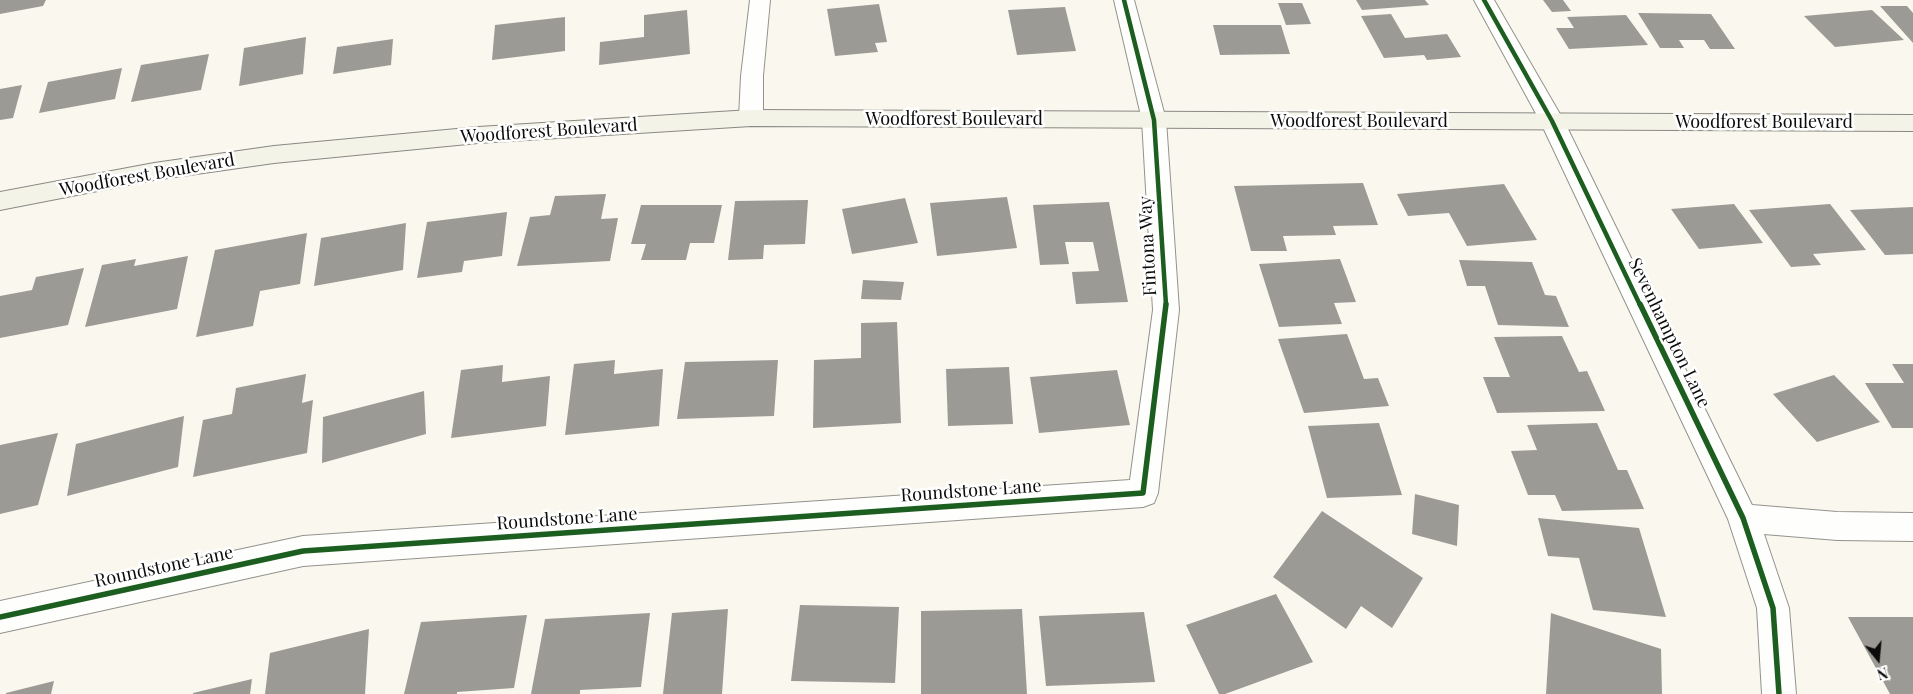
<!DOCTYPE html>
<html>
<head>
<meta charset="utf-8">
<style>
  body { margin:0 }
  #map { position:relative; width:1913px; height:694px; overflow:hidden; background:#faf8ee; font-family:"Playfair Display",serif }
  canvas { display:block }
  .north { position:absolute; left:1853px; top:634px; width:50px; height:50px; -webkit-text-stroke:4px #fff; paint-order:stroke; rotate:163deg; font-size:14px; font-weight:700; line-height:20px; text-align:center; color:#0b0b0b }
  .north::after { content:''; display:block; margin:auto; width:18px; height:22px; background:#0b0b0b; clip-path:polygon(50% 0,100% 100%,50% 72%,0 100%) }
</style>
</head>
<body>
<div id="map">
<canvas width="1913" height="694"></canvas>
<div class="north">N</div>
</div>
<script>
const context = document.querySelector('canvas').getContext('2d');
context.lineJoin = 'round';
function fill(path, color) { context.fillStyle = color; context.fill(path, 'evenodd'); }
function strokePath(path, color, width, dash) { context.strokeStyle = color; context.lineWidth = width; context.lineCap = dash ? 'butt' : 'round'; context.setLineDash(dash || []); context.stroke(path); }
function drawText(font, color, halo, rows, align = 'center') {
  context.font = font + ' "Playfair Display",serif'; context.lineWidth = 5; context.setLineDash([]); context.textBaseline = 'middle'; context.strokeStyle = halo; context.fillStyle = color; for (const [text, x, y, turn = 0] of rows) {
    context.save(); context.translate(x, y); context.rotate((+turn || 0) * Math.PI / 180); context.textAlign = isNaN(turn) ? turn : align; if (halo) context.strokeText(text, 0, 0); context.fillText(text, 0, 0); context.restore();
  }
}
fill(new Path2D(`
  M0,0H46L43,6L0,14Z
  M1356,0H1425L1429,5L1362,10Z
  M1543,0H1563L1571,11L1552,12Z
  M1278,3H1302L1311,24L1286,25Z
  M879,4L887,42L875,43L878,52L835,56L827,9Z
  M1880,6H1907L1913,13V43Z
  M1065,7L1076,51L1017,55L1008,10Z
  M687,10L690,54L599,65L600,42L644,37V15Z
  M1872,10L1904,40L1835,47L1804,16Z
  M1638,13L1711,14L1735,49H1710L1704,40H1679L1684,48H1660Z
  M1391,14L1405,38L1447,34L1461,57L1427,60L1424,55L1384,58L1361,16Z
  M1626,15L1648,45L1569,49L1556,28H1574L1567,17Z
  M565,17V51L492,60L495,25Z
  M1213,25H1281L1290,54L1220,55Z
  M306,37L303,74L239,86L244,48Z
  M393,39L391,65L333,74L337,47Z
  M209,54L201,90L131,102L141,65Z
  M122,68L115,99L39,113L48,82Z
  M22,85L13,118L0,120V89Z
  M1363,183L1378,225L1333,226L1336,235L1283,236L1287,251H1251L1234,186Z
  M1504,184L1537,240L1467,246L1449,213L1408,216L1397,194Z
  M606,194L601,219L618,218L610,261L517,266L530,217L550,215L555,196Z
  M1007,197L1017,248L937,256L930,203Z
  M905,198L918,243L852,254L842,209Z
  M808,200L805,244L764,245L763,259L728,260L735,201Z
  M1109,202L1128,302L1076,304L1072,272L1099,271L1093,242H1065L1069,264L1040,265L1033,205Z
  M1734,204L1763,243L1699,249L1671,209Z
  M1830,204L1866,250L1813,254L1821,265L1791,267L1749,210Z
  M641,205H722L714,243H690L686,260H641L646,244H631Z
  M1913,207V254L1885,255L1850,210Z
  M507,212L502,256L464,261L462,272L417,278L427,222Z
  M406,223L403,270L314,286L321,238Z
  M307,233L300,284L260,291L253,326L196,337L215,250Z
  M188,256L177,309L85,327L102,265L136,259L134,266Z
  M1340,259L1356,302L1334,303L1342,324L1279,327L1259,264Z
  M1459,260L1532,262L1545,295L1556,296L1569,327L1498,325L1485,286H1467Z
  M84,268L68,325L0,338V296L32,290L36,277Z
  M863,280L904,282L901,300L861,299Z
  M897,322L901,423L813,428L814,360L861,358V323Z
  M1347,334L1364,379L1378,378L1389,406L1304,413L1278,339Z
  M1562,336L1579,372L1587,371L1605,411L1497,413L1483,377H1510L1494,337Z
  M615,360L614,374L663,369L659,426L565,435L574,364Z
  M778,360L774,416L677,419L685,362Z
  M1892,364H1913V428H1892L1865,383H1904Z
  M503,365L502,382L550,376L546,426L451,438L461,370Z
  M1009,367L1013,424L948,426L946,369Z
  M1117,370L1130,425L1039,433L1030,377Z
  M306,374L302,403L313,400L307,453L193,477L203,420L232,414L236,388Z
  M1834,375L1880,422L1817,442L1773,394Z
  M424,391L426,434L322,463L323,417Z
  M184,416L178,467L67,496L76,444Z
  M1379,423L1402,495L1327,498L1308,426Z
  M1597,423L1618,470H1627L1644,509L1562,511L1555,495H1528L1511,451L1537,450L1527,425Z
  M58,433L38,505L0,514V445Z
  M1415,494L1459,505L1457,546L1412,534Z
  M1322,511L1423,578L1392,628L1361,606L1346,629L1273,577Z
  M1538,518L1639,528L1666,617L1593,610L1579,558L1548,556Z
  M1276,594L1313,662L1225,694H1219L1186,625Z
  M800,605L899,607L895,683L791,681Z
  M728,609L722,694H663L672,613Z
  M1022,609L1027,694H921V611Z
  M1144,612L1155,682L1046,686L1039,616Z
  M650,613L641,687L580,690V694H531L545,619Z
  M1551,613L1661,649L1662,694H1546Z
  M527,615L514,688L457,692V694H404L421,622Z
  M1848,617H1913V694H1890Z
  M369,629L365,694H265L270,653Z
  M252,679L250,694H193V693Z
  M54,681L51,694H6V693Z`), '#9c9a95');
const street = new Path2D(`
  M750,0H770L763,76V118L759,124L751,126L743,124L739,118L741,76Z
  M1114,0H1134L1166,120L1179,310L1158,493L1154,503L1143,507L303,566L0,633V601L303,536L1130,480L1153,310L1142,120Z
  M1474,0H1494L1564,121L1752,505L1837,512L1913,513V541L1837,540L1764,534L1789,608L1796,694H1762L1757,608L1728,519L1540,121Z`);
const secondary = new Path2D(`
  M751,110L1913,115V131L751,126L478,143L274,163L154,180L0,210V192L154,163L274,146L478,127Z`);
strokePath(street, '#93928d', 2);
strokePath(secondary, '#898884', 2);
fill(street, '#fefefc');
fill(secondary, '#f4f3e8');
strokePath(new Path2D(`
  M1124,0L1154,120L1166,305
  M1484,0L1552,121L1640,305`), '#1b5e20', 4.5);
strokePath(new Path2D(`
  M1640,304L1743,518L1773,608L1779,694
  M0,617L303,551L1143,493L1166,304`), '#1b5e20', 5.5);
drawText('18px', '#0b0b0b', '#fff', [
  ["Woodforest Boulevard",954,119],
  ["Woodforest Boulevard",1359,121],
  ["Woodforest Boulevard",1764,122],
  ["Woodforest Boulevard",549,131,-4],
  ["Woodforest Boulevard",147,175,-10],
  ["Fintona Way",1148,246,-93],
  ["Sevenhampton Lane",1669,333,64],
  ["Roundstone Lane",971,491,-4],
  ["Roundstone Lane",567,519,-4],
  ["Roundstone Lane",164,567,-12]
]);
</script>
</body>
</html>
